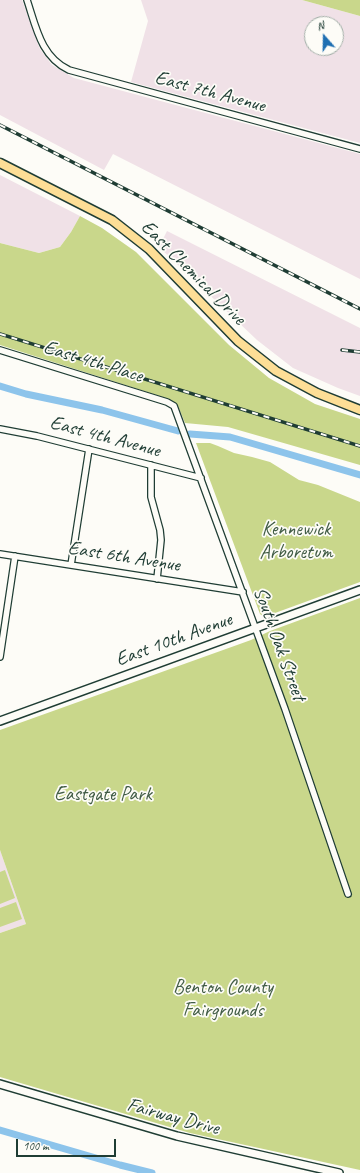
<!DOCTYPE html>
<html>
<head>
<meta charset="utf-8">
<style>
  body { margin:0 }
  #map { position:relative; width:360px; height:1173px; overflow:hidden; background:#fdfcf7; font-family:Caveat,sans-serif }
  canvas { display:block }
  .north { position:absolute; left:304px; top:16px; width:40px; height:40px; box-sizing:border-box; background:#fdfcf7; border:1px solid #a4b0a9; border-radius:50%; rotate:340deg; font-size:11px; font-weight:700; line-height:16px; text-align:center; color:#1f3d34 }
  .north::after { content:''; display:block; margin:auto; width:14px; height:18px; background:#1f6fb2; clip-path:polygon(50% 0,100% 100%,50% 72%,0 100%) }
  .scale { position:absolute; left:16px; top:1139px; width:100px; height:18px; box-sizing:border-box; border:2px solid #1f3d34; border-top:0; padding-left:5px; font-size:12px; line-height:14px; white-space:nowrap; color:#1f3d34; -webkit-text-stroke:3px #fdfcf7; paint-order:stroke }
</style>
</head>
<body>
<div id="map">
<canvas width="360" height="1173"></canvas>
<div class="north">N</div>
<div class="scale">100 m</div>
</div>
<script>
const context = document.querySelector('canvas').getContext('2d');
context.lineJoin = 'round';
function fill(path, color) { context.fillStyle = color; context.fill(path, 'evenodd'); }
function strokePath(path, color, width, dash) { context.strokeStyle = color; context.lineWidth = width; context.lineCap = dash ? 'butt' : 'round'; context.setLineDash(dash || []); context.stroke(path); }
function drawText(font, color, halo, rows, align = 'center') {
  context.font = font + ' Caveat,sans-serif'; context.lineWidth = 3.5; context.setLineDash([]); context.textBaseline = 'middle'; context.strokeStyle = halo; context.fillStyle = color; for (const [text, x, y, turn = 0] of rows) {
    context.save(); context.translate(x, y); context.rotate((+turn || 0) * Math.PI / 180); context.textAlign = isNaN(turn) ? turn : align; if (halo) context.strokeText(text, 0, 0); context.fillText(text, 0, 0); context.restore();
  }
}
fill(new Path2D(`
  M0,0H22L40,49L52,65L74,78L360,154V279L113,154L104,170L0,115Z
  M141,0H302L360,16V143L131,82L148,21ZM312,24H336V48H312Z
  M0,175L80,216L71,232L60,247L39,253L0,243Z
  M167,231L360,328V396L338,388L293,368L257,340L159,247Z
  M0,850L26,924L0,933Z`), '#f0e1e7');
fill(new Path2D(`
  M302,0H360V16Z
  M80,216L102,228L136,252L229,345L269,378L315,404L360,419V465L228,427L185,423L178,406L169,399L0,345V243L39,253L60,247L71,232Z
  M196,443H210L218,446L234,453L252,457L270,462L299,480L318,485L360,502V582L264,617L260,614Z
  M360,598V1170L190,1133L0,1077V933L26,924L0,850V730L251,640L270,631Z
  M5,870L15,898L0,904V872Z
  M16,902L22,919L0,927V908Z`), '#c9d78b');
strokePath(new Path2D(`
  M0,386L26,394L102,410L178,431
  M190,434L230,437L360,475
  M0,1130L120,1165L152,1173`), '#8dc4eb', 7);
const minor = new Path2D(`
  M27,0C36,27 41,57 69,70L360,149
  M0,350L167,402L174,406L285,709L348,894
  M0,429L37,436L201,478
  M151,465V497L160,530L161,540L157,579
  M0,554L243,592
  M71,565L89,449
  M0,657L15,556`);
const tertiary = new Path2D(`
  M0,721L360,590
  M0,1084L177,1136L339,1173`);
const primary = new Path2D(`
  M0,163L112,220L149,249L238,341L276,371L317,393L360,410`);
strokePath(minor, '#1f3d34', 8);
strokePath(tertiary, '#1f3d34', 10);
strokePath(primary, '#1f3d34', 11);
strokePath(minor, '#fdfcf7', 5.5);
strokePath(tertiary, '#fdfcf7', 7);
strokePath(primary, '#fdde96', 8);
const rail = new Path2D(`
  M0,125L360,309
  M0,334L360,446
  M342,350L360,352`);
strokePath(rail, '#1f3d34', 3.5);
strokePath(rail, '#fdfcf7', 2, [6]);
drawText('20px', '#1f3d34', '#fdfcf7', [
  ["East 7th Avenue",210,92,15],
  ["East Chemical Drive",193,273,45],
  ["East 4th Place",93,362,17],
  ["East 4th Avenue",105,437,15],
  ["East 6th Avenue",124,557,9],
  ["East 10th Avenue",174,640,-20],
  ["South Oak Street",279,644,70],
  ["Fairway Drive",173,1117,15]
]);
drawText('20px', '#415c45', '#fdfcf7', [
  ["Kennewick",296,530],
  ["Arboretum",296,553],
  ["Eastgate Park",103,795],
  ["Benton County",223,988],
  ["Fairgrounds",223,1011]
]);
</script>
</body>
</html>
